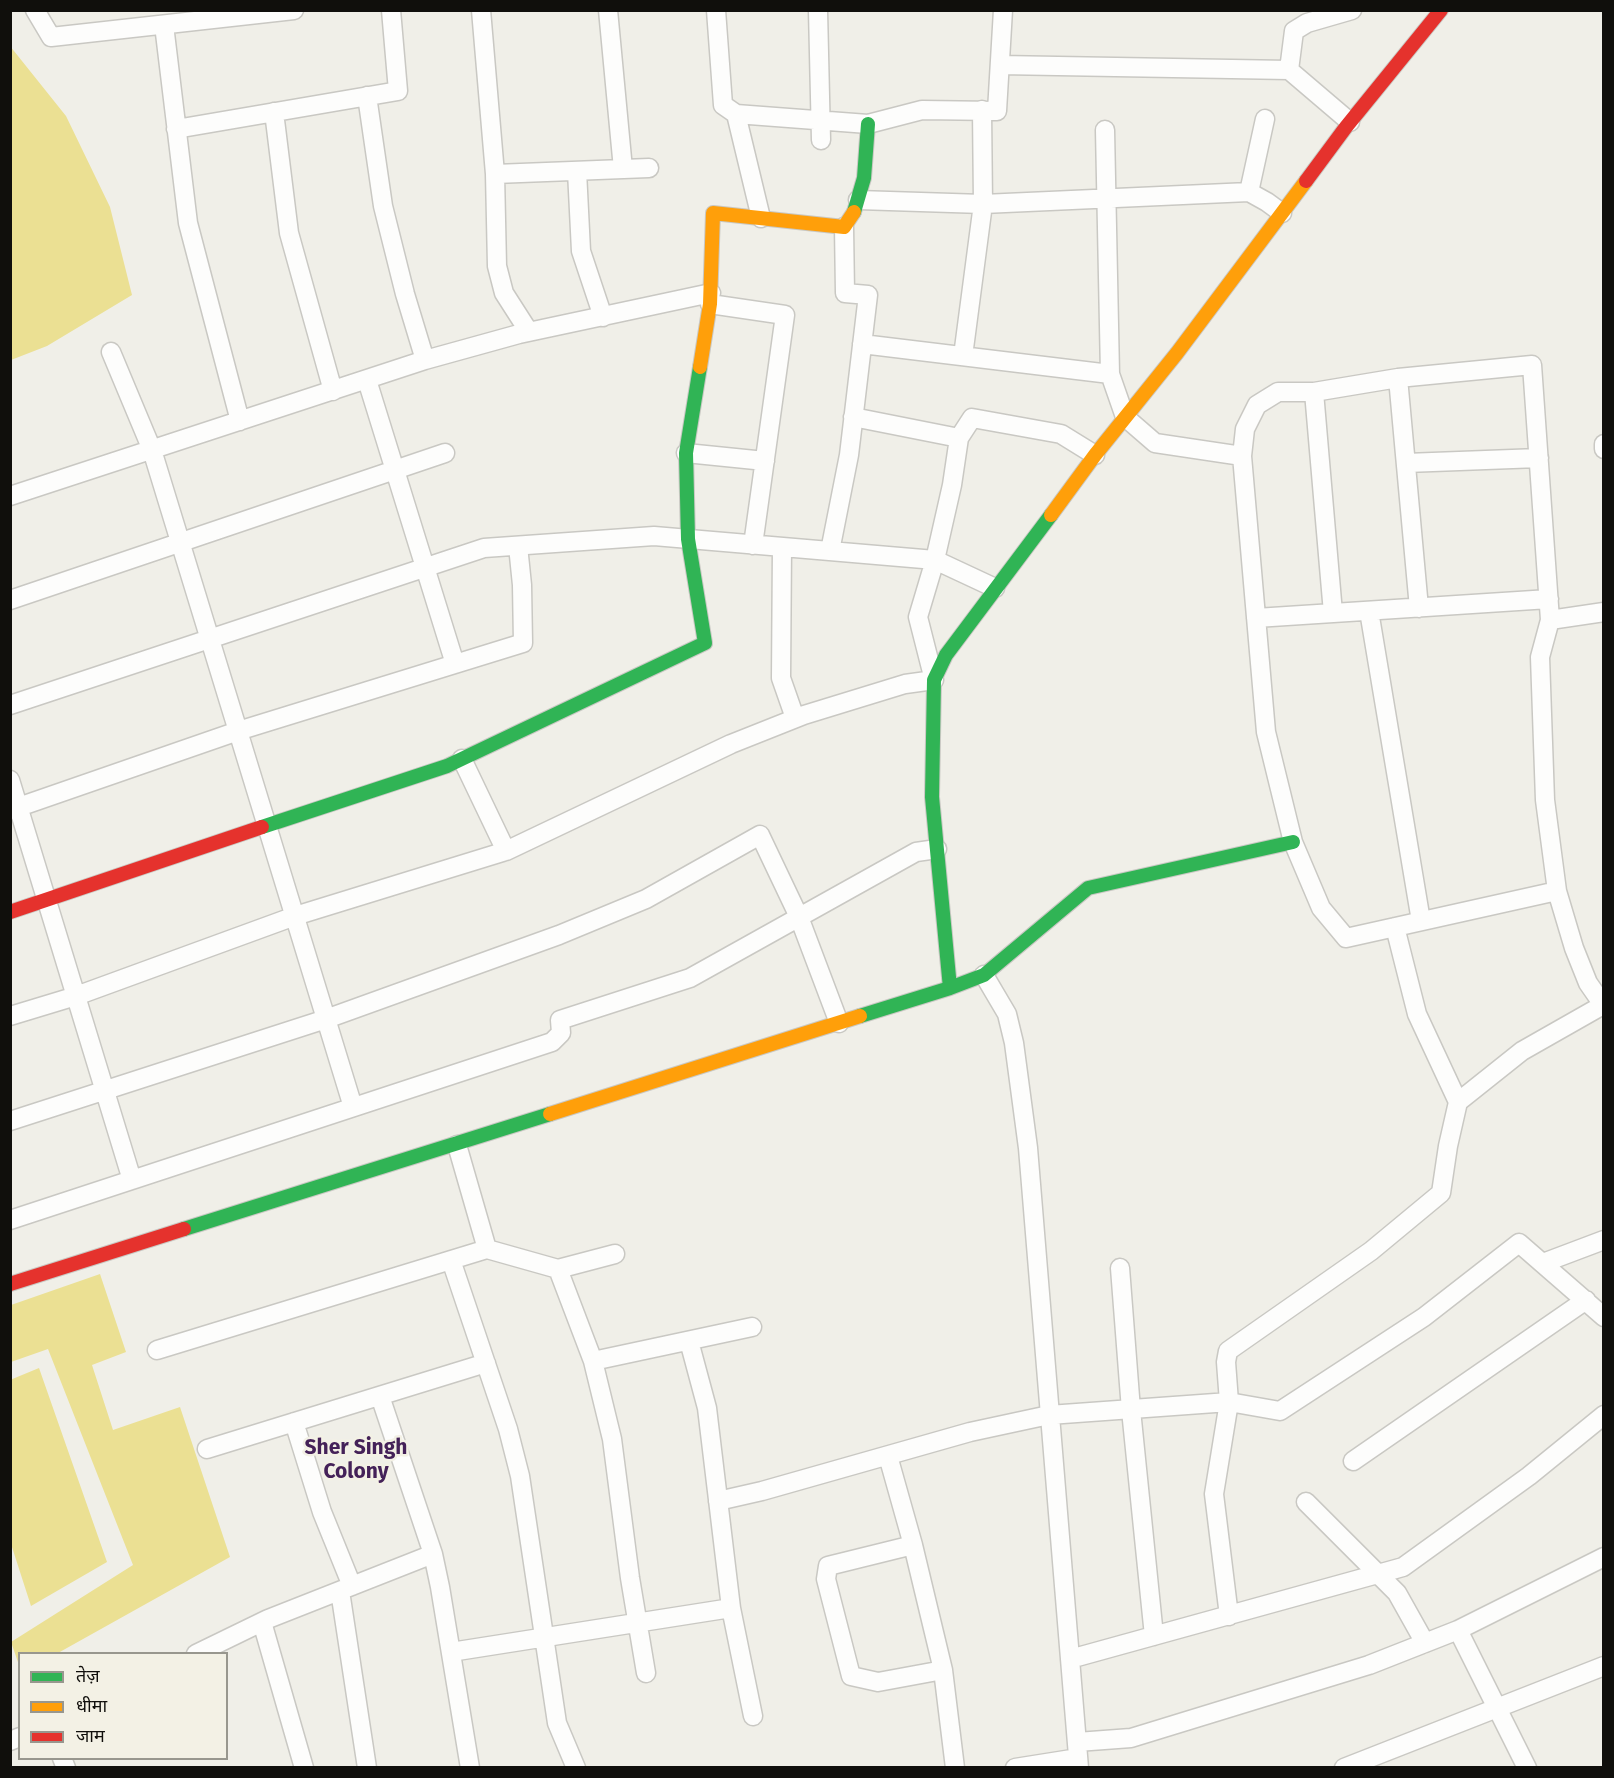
<!DOCTYPE html>
<html>
<head>
<meta charset="utf-8">
<style>
  body { margin:0 }
  #map { position:relative; width:1614px; height:1778px; overflow:hidden; background:#f0efe8; font-family:"Fira Sans","Noto Sans Devanagari",sans-serif }
  canvas { display:block }
  .frame { position:absolute; inset:0; border:12px solid #100f0c; pointer-events:none }
  .legend { position:absolute; left:18px; top:1652px; width:210px; height:108px; box-sizing:border-box; background:#f3f1e5; border:2px solid #98978e; margin:0; padding:8px 10px; list-style:none; font-size:18px; color:#100f0c }
  .legend li { display:flex; align-items:center; gap:12px; height:30px }
  .legend b { width:30px; border:2px solid #98978e }
</style>
</head>
<body>
<div id="map">
<canvas width="1614" height="1778"></canvas>
<div class="frame"></div>
<ul class="legend">
<li><b style="height:8px;background:#30b455"></b>तेज़</li>
<li><b style="height:8px;background:#ff9f0a"></b>धीमा</li>
<li><b style="height:8px;background:#e5322d"></b>जाम</li>
</ul>
</div>
<script>
const context = document.querySelector('canvas').getContext('2d');
context.lineJoin = 'round';
function fill(path, color) { context.fillStyle = color; context.fill(path, 'evenodd'); }
function strokePath(path, color, width, dash) { context.strokeStyle = color; context.lineWidth = width; context.lineCap = dash ? 'butt' : 'round'; context.setLineDash(dash || []); context.stroke(path); }
function drawText(font, color, halo, rows, align = 'center') {
  context.font = font + ' "Fira Sans",sans-serif'; context.lineWidth = 5; context.setLineDash([]); context.textBaseline = 'middle'; context.strokeStyle = halo; context.fillStyle = color; for (const [text, x, y, turn = 0] of rows) {
    context.save(); context.translate(x, y); context.rotate((+turn || 0) * Math.PI / 180); context.textAlign = isNaN(turn) ? turn : align; if (halo) context.strokeText(text, 0, 0); context.fillText(text, 0, 0); context.restore();
  }
}
fill(new Path2D(`
  M10,46L66,116L110,207L132,295L47,346L11,360Z
  M100,1274L126,1352L92,1365L113,1430L180,1407L230,1557L58,1653L20,1654L19,1665L11,1642L133,1565L48,1349L11,1362V1305Z
  M39,1368L107,1562L31,1606L11,1544L10,1380Z`), '#ebe093');
const street = new Path2D(`
  M35,10L51,37L294,10
  M481,10L495,174L497,266L504,293L529,332
  M608,10L623,169
  M716,10L723,105L736,114L868,124L922,110L997,111L1003,10
  M818,10L821,140
  M164,25L188,223L240,421
  M1000,65L1289,70L1350,122
  M1289,70L1294,31L1307,23L1352,10
  M367,96L383,206L405,294L425,360
  M274,112L289,233L333,391
  M736,114L761,218
  M1265,119L1249,192L1267,202L1282,213
  M176,129L398,91L391,10
  M1105,130L1110,374L1125,417L1155,443L1242,456L1266,732L1293,842L1321,908L1346,938L1557,891
  M577,171L581,251L603,317
  M495,174L649,168
  M858,200L983,204L1249,192
  M710,304L785,315L753,545
  M862,344L1110,374
  M111,352L152,450L353,1107
  M963,356L983,204L982,110
  M1398,378L1419,608
  M367,380L455,664
  M853,417L959,438
  M1604,444V449
  M686,453L765,461
  M1242,456L1245,429L1257,405L1278,392H1314
  M1406,463L1539,458
  M10,496L425,360L519,334L711,293
  M782,547L781,678L795,718
  M830,551L849,455L868,295L845,293L844,227
  M10,600L445,453
  M1369,611L1421,921
  M1333,613L1314,392L1398,378L1532,365L1550,620L1540,657L1545,800L1557,891L1574,948L1588,983L1604,1006
  M1256,618L1549,599
  M1550,620L1604,612
  M10,705L484,548L654,536L935,560L995,588
  M462,759L506,851
  M10,780L132,1180
  M10,810L238,731L523,643L522,585L518,546
  M1395,927L1417,1014L1458,1102
  M984,975L1007,1014L1014,1043L1028,1148L1079,1768
  M10,1016L76,996L295,916L506,851L731,744L804,715L905,684L934,680L918,617L935,560L952,485L959,438L972,418L1061,434L1095,455
  M10,1121L326,1019L559,935L646,899L760,835L799,917L839,1023
  M457,1145L487,1249
  M10,1220L552,1042L561,1033L560,1020L690,978L916,852L937,849
  M451,1260L508,1429L520,1476L557,1723L576,1768
  M1543,1263L1604,1240
  M1120,1268L1131,1410L1154,1636
  M558,1269L593,1361L612,1439L630,1578L646,1673
  M689,1341L707,1408L731,1608L753,1716
  M157,1350L487,1249L558,1269L615,1254
  M593,1361L752,1327
  M380,1396L433,1554
  M294,1422L322,1512L352,1586
  M207,1449L486,1363
  M888,1456L913,1545L943,1670L955,1768
  M1353,1461L1586,1300
  M718,1501L762,1491L970,1432L1049,1415L1229,1402L1280,1411L1424,1317L1519,1243L1604,1317
  M1306,1502L1397,1593L1425,1643
  M913,1545L828,1566L826,1579L851,1676L878,1682L943,1670
  M340,1591L367,1768
  M1229,1616L1214,1494L1229,1402L1226,1362L1228,1351L1371,1251L1441,1193L1448,1146L1458,1102L1522,1051L1603,1005
  M262,1622L304,1768
  M1458,1630L1527,1768
  M451,1652L731,1608
  M196,1654L268,1619L433,1554L440,1587L470,1768
  M1070,1659L1403,1567L1529,1476L1604,1415
  M10,1741L20,1737
  M1077,1742L1131,1738L1369,1665L1458,1630L1604,1557
  M62,1758L66,1768
  M1015,1768L1078,1758
  M1344,1768L1604,1666`);
const fast = new Path2D(`
  M854,212L864,178L868,124
  M262,827L447,766L705,643L688,539L686,453L700,367
  M950,988L932,797L934,680L946,655L1051,515
  M860,1016L950,988L984,975L1088,888L1293,842
  M184,1229L550,1114`);
const slow = new Path2D(`
  M700,367L710,304L713,213L844,227L854,212
  M1051,515L1095,455L1177,353L1306,181
  M550,1114L860,1016`);
const jam = new Path2D(`
  M1306,181L1346,127L1441,10
  M10,912L262,827
  M10,1284L184,1229`);
strokePath(street, '#c9c8c3', 21);
strokePath(fast, '#c9c8c3', 16);
strokePath(slow, '#c9c8c3', 16);
strokePath(jam, '#c9c8c3', 16);
strokePath(street, '#fdfdfc', 18);
strokePath(fast, '#30b455', 14);
strokePath(slow, '#ff9f0a', 14);
strokePath(jam, '#e5322d', 14);
drawText('bold 21px', '#442158', '#f3f1e5', [
  ["Sher Singh",356,1448],
  ["Colony",356,1472]
]);
</script>
</body>
</html>
